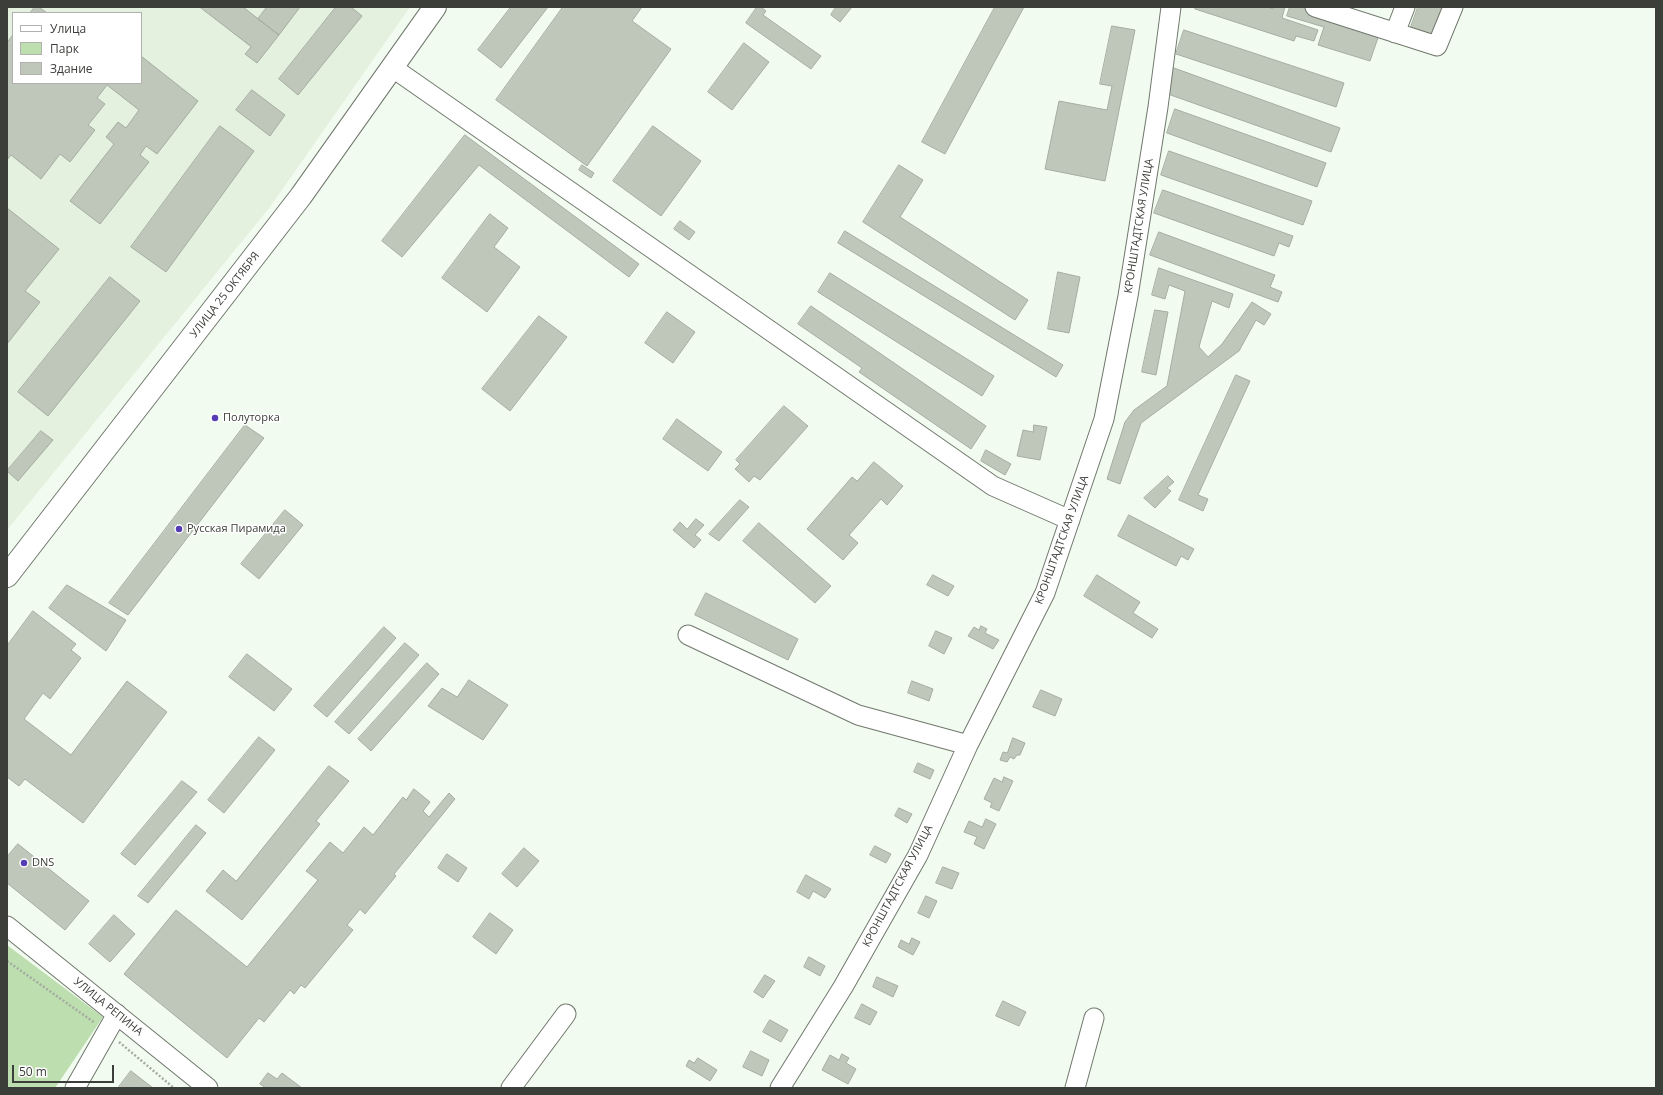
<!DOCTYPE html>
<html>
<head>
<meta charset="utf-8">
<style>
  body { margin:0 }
  #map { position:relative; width:1663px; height:1095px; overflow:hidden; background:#f2fbef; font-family:"Open Sans",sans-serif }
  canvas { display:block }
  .frame { position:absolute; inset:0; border:8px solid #3b3e39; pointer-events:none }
  .legend { position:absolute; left:12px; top:12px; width:130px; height:72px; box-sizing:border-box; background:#fff; border:1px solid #b1b2b0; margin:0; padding:5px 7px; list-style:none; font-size:12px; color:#3b3e39 }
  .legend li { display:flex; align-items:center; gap:8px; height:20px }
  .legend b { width:20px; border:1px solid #b1b2b0 }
  .scale { position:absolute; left:12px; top:1065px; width:102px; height:18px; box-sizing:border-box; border:2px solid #3b3e39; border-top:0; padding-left:5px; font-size:12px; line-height:14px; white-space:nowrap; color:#3b3e39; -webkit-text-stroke:3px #fff; paint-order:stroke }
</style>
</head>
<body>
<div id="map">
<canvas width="1663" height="1095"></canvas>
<div class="frame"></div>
<ul class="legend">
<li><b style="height:5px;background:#fff"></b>Улица</li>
<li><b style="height:11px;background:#bddeaf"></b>Парк</li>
<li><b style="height:11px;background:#bfc7bb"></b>Здание</li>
</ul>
<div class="scale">50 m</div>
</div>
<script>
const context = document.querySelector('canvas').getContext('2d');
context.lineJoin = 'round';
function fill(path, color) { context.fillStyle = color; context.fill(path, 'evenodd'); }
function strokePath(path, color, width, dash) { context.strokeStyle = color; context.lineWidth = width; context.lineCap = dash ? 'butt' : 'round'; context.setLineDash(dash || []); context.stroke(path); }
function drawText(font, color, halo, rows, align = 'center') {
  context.font = font + ' "Open Sans",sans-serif'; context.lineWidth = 3; context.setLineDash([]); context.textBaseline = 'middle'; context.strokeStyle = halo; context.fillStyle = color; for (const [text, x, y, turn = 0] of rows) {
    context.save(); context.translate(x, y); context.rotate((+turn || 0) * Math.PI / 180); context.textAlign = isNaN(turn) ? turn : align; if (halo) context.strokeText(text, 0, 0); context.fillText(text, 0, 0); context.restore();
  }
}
fill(new Path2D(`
  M7,7H410L270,207L7,530ZM13,13H141V83H13Z`), '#e4f1df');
fill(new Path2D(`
  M7,945L103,1017L55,1088H7Z`), '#bddeaf');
const building = new Path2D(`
  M35,7H39L47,13H30Z
  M200,7H243L279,35L257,63L245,54L251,47Z
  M267,7H300L279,35L258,19Z
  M336,7H351L362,16L298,95L279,79Z
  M511,7H548L501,68L478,50Z
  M563,7H642L632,21L671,49L587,166L496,100Z
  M757,7H761L766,11L763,15L821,56L811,69L746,23Z
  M836,7H852L840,22L831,15Z
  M995,7H1024L945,154L922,142Z
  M1196,7H1268L1273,9V7H1285L1282,18L1318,30L1314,41L1296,36L1294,41L1195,9Z
  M1290,7H1304L1380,32L1370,61L1318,45L1324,27L1287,16Z
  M1418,7H1447L1436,36L1411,27Z
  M1112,26L1135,30L1105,181L1045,169L1059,101L1107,110L1112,86L1100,84Z
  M1184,30L1344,83L1336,107L1176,54Z
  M13,35V83H141V56L198,101L157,154L146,146L140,155L149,162L100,224L70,201L114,144L106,137L118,122L126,128L139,110L107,85L97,98L105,104L88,125L95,130L70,162L60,154L41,179L11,155L7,160V43Z
  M744,43L769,62L732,110L708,92Z
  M1174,68L1340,128L1331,152L1165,93Z
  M252,90L285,115L270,136L236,110Z
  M1175,109L1326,163L1317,187L1167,133Z
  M220,126L254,151L166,272L131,247Z
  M653,126L701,161L661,216L613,181Z
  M465,135L639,264L629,277L479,165L402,257L382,241Z
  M1169,151L1312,201L1303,225L1161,175Z
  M582,165L594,173L591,178L579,170Z
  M899,165L923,180L900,217L1028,300L1015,320L863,222Z
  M1163,190L1293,236L1289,247L1279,243L1274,256L1154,213Z
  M7,208L59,249L25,291L40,302L7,344Z
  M490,214L508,228L494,247L520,267L487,312L442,278Z
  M680,221L695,232L689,240L674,229Z
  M845,231L1063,365L1056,377L838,243Z
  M1159,232L1275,275L1270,287L1282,292L1278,302L1150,255Z
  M1159,268L1233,294L1229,308L1212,301L1199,347L1208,357L1222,344L1252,302L1271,314L1264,325L1256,320L1239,351L1141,423L1120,484L1107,479L1125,422L1134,410L1167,386L1185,291L1169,285L1165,299L1152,295Z
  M1058,272L1080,277L1069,333L1048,329Z
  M830,273L994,376L982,396L818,292Z
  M110,277L140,301L48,416L18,392Z
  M811,306L986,426L971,449L859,372L862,368L798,324Z
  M1155,310L1168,312L1156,375L1142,372Z
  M667,312L695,332L673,363L645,343Z
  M539,316L567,337L510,411L482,389Z
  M1236,375L1250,381L1198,495L1208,499L1203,511L1179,500Z
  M784,406L808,426L760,480L754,476L749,482L735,469L740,464L736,460Z
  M677,419L722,452L708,471L663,439Z
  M245,425L264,438L128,615L109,603Z
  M1034,425L1047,427L1040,460L1017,456L1023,430L1033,432Z
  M41,431L53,440L18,481L7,471Z
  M986,450L1011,464L1005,475L981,461Z
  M874,462L903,486L887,505L881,499L849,535L858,543L843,560L807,529L852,477L857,481Z
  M1168,476L1174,482L1167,488L1171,491L1155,508L1144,498Z
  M740,500L749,507L719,541L709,534Z
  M285,510L303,525L259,579L241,564Z
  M1129,515L1194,549L1188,560L1181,556L1176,566L1118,536Z
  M696,519L704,525L695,535L701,540L694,548L673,530L680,522L687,529Z
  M759,523L831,586L815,603L743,541Z
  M933,575L954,586L948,596L927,585Z
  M1097,575L1140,602L1133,613L1158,629L1152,638L1084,596Z
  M67,585L126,620L106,651L49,608Z
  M706,593L798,639L788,660L695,615Z
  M33,611L76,644L71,650L81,658L50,699L43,693L24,719L71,755L127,681L167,712L83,823L25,779L19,786L7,777V646Z
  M981,626L987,629L985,633L999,640L993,649L968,636L974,627L979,630Z
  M384,627L396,638L327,717L314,706Z
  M936,631L952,638L944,654L929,646Z
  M405,643L419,655L349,734L335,722Z
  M247,654L292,689L274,711L229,677Z
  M427,663L439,674L371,751L358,739Z
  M469,680L508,705L483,740L428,706L442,688L457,697Z
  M912,681L933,689L929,701L908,693Z
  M1041,690L1062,699L1055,716L1033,707Z
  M259,737L275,750L224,813L208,800Z
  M1013,738L1025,743L1020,755H1017L1014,759L1010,757L1007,762L1000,760L1003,752L1007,753Z
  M918,763L934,770L930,779L914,772Z
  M329,766L349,781L316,821L320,824L242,920L206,891L223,870L236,881Z
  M1004,777L1013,781L999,811L990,807L992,803L984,799L994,778L1002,782Z
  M182,781L197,792L135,865L121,854Z
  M414,789L430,802L423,811L429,817L449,793L455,799L394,874L396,876L365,914L360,909L347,925L353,930L305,988L301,985L294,994L290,990L264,1022L259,1018L227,1058L124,974L176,910L247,967L318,880L306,871L330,842L343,853L364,827L373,835L403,797L406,800Z
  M899,808L912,814L907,823L895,816Z
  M986,819L996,824L984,849L974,844L977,837L964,832L969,821L982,827Z
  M196,825L206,833L148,903L138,896Z
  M18,844L89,901L65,930L7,883V857Z
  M875,846L891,854L886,863L870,855Z
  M524,848L539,861L517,887L502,874Z
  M447,854L467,868L458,882L438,868Z
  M943,867L959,873L952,889L936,883Z
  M806,875L831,889L825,898L813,891L809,899L797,892Z
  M926,896L937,901L929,918L918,913Z
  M490,913L513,930L496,954L473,937Z
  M114,915L135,934L110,962L89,944Z
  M912,938L920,942L913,955L898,947L901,940L909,944Z
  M809,957L825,966L820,976L804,967Z
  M765,975L775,981L763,998L754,992Z
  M877,977L898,986L893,997L873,987Z
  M1003,1001L1026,1012L1019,1026L996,1016Z
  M862,1004L877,1012L870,1025L855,1018Z
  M770,1020L788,1030L781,1042L763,1032Z
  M751,1051L769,1060L762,1076L743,1067Z
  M842,1054L849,1058L846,1063L856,1069L848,1084L822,1070L830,1055L839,1060Z
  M698,1058L717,1070L710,1081L686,1066L689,1060L694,1063Z
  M131,1071L153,1088H118Z
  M268,1073L277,1079L282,1073L302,1088H266L260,1084Z`);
fill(building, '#bfc7bb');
strokePath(building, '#a5ada2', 1);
const minor = new Path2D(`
  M1315,7L1437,46L1453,7
  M1395,33L1405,7
  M393,68L993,486L1070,520
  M688,635L858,715L968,745
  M7,926L208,1088
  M75,1088L117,1014
  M511,1088L566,1014
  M780,1088L843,987L918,855L968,745L1045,593L1104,419L1128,296L1158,107L1171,7
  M1075,1088L1094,1018`);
const major = new Path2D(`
  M7,576L301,196L435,7`);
strokePath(minor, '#70786d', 21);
strokePath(major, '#70786d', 24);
strokePath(new Path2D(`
  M7,961L95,1023
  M119,1042L174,1088`), '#a4aba2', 2.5, [2, 2]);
strokePath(minor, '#fff', 19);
strokePath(major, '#fff', 22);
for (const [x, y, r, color] of [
  [215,418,4,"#563cb4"],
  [179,529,4,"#563cb4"],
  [24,863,4,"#563cb4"]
]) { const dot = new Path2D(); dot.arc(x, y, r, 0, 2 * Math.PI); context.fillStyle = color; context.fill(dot); strokePath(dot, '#fff', 1.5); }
drawText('11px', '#3b3e39', '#fff', [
  ["КРОНШТАДТСКАЯ УЛИЦА",1139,226,-81],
  ["УЛИЦА 25 ОКТЯБРЯ",225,295,-52],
  ["КРОНШТАДТСКАЯ УЛИЦА",1062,540,-70],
  ["КРОНШТАДТСКАЯ УЛИЦА",898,886,-62],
  ["УЛИЦА РЕПИНА",108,1007,39]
]);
drawText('11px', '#3b3e39', '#fff', [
  ["Полуторка",223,418],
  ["Русская Пирамида",187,529],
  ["DNS",32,863]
], 'left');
</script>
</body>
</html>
